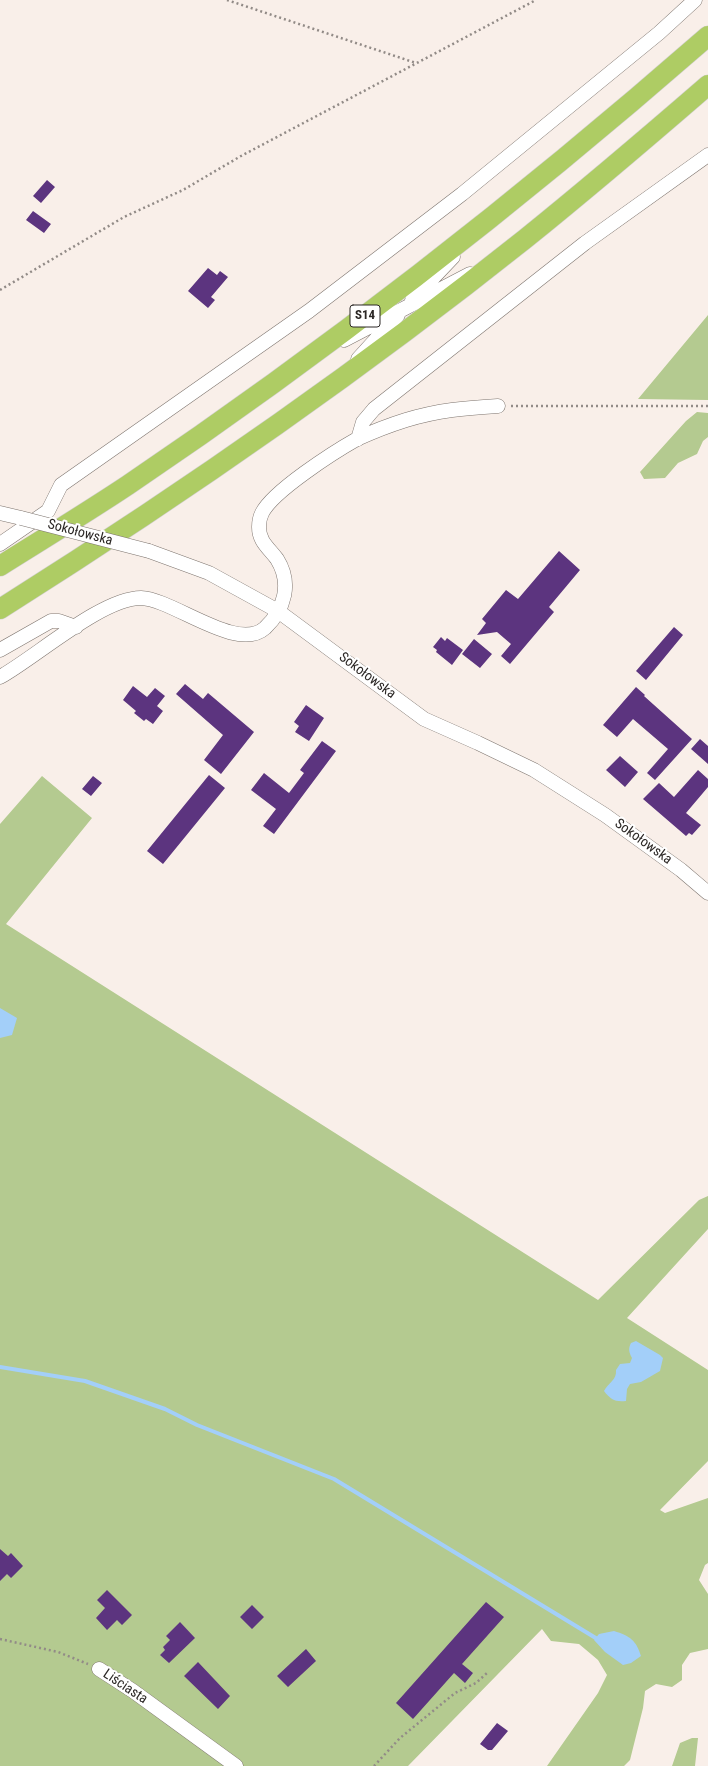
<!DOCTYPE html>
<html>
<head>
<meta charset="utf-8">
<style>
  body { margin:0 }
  canvas { display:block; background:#f9efe9 }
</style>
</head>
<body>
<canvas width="708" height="1766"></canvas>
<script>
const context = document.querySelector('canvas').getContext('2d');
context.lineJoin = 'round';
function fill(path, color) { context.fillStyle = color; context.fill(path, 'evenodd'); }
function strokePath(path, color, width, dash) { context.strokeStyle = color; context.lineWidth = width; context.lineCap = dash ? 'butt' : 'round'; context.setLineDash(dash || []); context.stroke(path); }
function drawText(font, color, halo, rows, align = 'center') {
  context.font = font + ' "Roboto Condensed",sans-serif'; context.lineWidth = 4; context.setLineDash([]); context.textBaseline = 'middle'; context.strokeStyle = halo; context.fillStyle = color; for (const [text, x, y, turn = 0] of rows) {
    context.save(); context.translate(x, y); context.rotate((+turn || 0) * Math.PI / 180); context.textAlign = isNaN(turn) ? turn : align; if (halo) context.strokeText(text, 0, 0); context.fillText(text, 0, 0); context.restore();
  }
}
fill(new Path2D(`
  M708,315V400L638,399Z
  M697,412L708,413V437L703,441L697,454L678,463L665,478L644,479L640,472L686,421Z
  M42,776L92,818L6,924L598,1300L699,1200L708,1196V1229L627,1318L708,1370V1461L660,1510L665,1513L708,1498V1563L705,1565L699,1580L708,1594V1649L690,1653L682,1665V1680L672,1687L656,1684L645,1691L643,1708L630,1760L624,1766H547L598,1693L607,1675L598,1660L579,1644L551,1641L542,1629L408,1766H0V824Z
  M692,1738H698L695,1766H672L680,1743Z`), '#b4ca90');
fill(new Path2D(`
  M0,1008L17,1018L12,1035L0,1038Z
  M636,1341L660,1355L663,1358L660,1371L641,1382L630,1384L627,1389L626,1401C615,1402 611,1400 604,1391C608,1383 617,1380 616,1370L620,1364L630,1363L632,1358C629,1352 628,1349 631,1343Z
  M614,1631C630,1636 636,1640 641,1656L631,1663L623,1665L605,1652L594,1640L599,1634Z`), '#a3cff9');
strokePath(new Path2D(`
  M0,1367L85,1381L165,1409L197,1425L334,1479L599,1640`), '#a3cff9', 4);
fill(new Path2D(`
  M47,180L55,187L41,203L33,196Z
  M33,211L51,224L44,233L26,220Z
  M208,268L217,275L220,271L228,277L211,297L215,300L208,308L188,291Z
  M559,551L580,570L549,607L554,612L510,664L501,656L511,644L497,632L477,635L486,623L482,619L506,590L518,599Z
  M674,627L683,635L646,680L636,671Z
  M441,637L445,641L447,638L463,650L452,665L436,652L437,650L433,647Z
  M474,639L492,654L480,668L462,654Z
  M185,684L203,699L208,693L254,732L221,774L204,760L223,735L176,694Z
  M133,686L147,697L155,688L165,696L157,706L163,711L153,724L146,719L144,721L134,713L136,711L123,700Z
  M636,687L645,695L644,696L692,739L655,780L647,773L668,749L633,719L617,737L603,725Z
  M306,705L324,718L309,741L295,732L299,726L294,722Z
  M700,739L708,746V764L691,749Z
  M322,741L336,751L274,834L263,826L276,809L251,790L264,773L289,793L304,773L300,770Z
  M620,756L638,772L625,787L606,770Z
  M698,770L708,779V787L686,813L701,825L692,835L689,833L686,836L643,799L659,783L674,797Z
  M209,775L225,788L163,864L147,851Z
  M93,776L102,783L91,796L82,789Z
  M0,1549L8,1556L11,1553L23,1566L11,1578L7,1574L0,1581Z
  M107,1590L132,1615L122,1625L117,1620L107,1630L96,1618L105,1608L97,1600Z
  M486,1602L504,1617L462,1664L473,1673L465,1683L454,1673L413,1719L396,1703Z
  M252,1605L264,1617L252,1629L240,1617Z
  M180,1622L195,1638L169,1663L160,1655L165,1650L163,1647L170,1640L166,1636Z
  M306,1649L316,1661L288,1687L277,1676Z
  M198,1662L230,1696L218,1709L184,1676Z
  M497,1723L508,1731L492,1750H488L480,1744Z`), '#5c347f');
const minor = new Path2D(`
  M412,300L453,257
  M344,340L470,274
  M358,359L398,315
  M358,439L363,422L374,409L585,243L708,155
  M0,513L21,518
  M0,544L48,511L61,485L309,311L462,194L659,33L695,0
  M149,551L209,573L278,611L424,719L478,743L534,770L605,815L681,870L708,893
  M0,650L51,621H59L76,627
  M0,677C36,657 102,598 141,598C173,599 237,653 265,628C285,609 292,583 277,559C269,548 259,542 259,527C259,523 260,517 262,513C273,491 334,452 357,439C372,432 390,425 406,420C439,410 465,408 498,406
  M99,1669L133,1691L236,1766`);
const highway = new Path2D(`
  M0,566C43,539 86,513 128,485C331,348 524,197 708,36
  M0,609C181,495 357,373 525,239C587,189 648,137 708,85`);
strokePath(minor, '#7e756f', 15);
strokePath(highway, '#d1d0cf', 21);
strokePath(new Path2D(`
  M227,0L416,63
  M0,290L124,217L183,190L241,156L536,0
  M511,406H708
  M0,1639L58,1652L88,1664
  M374,1766L400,1738L455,1693L476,1683L487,1673`), '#928b87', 2.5, [2, 3]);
strokePath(minor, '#fff', 14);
strokePath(highway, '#aecc64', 20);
const minorBridge = new Path2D(`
  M21,518L149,551`);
strokePath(minorBridge, '#7e756f', 15, []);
strokePath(minorBridge, '#fff', 14);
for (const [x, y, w] of [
  [365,316,30]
]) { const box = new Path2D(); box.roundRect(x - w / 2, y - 11, w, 22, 3); context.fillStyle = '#fff'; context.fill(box); strokePath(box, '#2c2826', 1); }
drawText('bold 13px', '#2c2826', null, [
  ["S14",365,316]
]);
drawText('14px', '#2c2826', '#fff', [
  ["Sokołowska",80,533,15],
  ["Sokołowska",367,676,37],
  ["Sokołowska",643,842,36],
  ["Liściasta",125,1687,34]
]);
</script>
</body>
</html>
